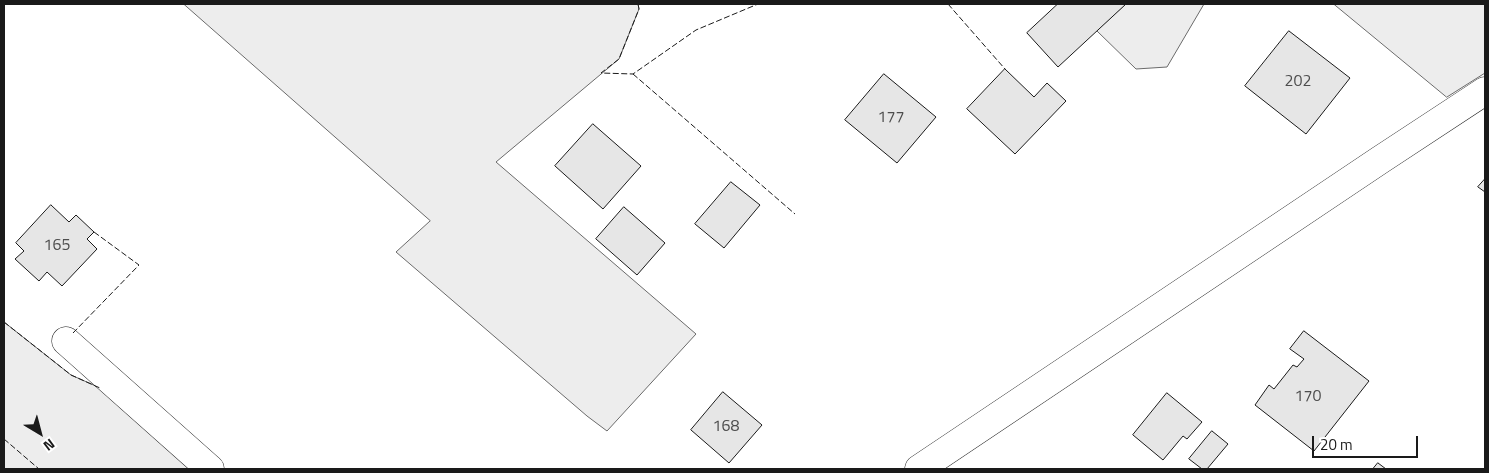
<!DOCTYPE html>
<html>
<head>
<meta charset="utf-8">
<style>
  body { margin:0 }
  #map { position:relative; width:1489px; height:473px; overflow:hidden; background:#fff; font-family:"Titillium Web",sans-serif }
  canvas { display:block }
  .frame { position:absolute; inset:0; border:5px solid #1a1a1a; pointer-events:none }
  .north { position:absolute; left:15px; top:408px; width:50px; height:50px; -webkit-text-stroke:4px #fff; paint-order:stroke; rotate:143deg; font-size:14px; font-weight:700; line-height:20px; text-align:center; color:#1a1a1a }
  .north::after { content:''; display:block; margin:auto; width:18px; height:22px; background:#1a1a1a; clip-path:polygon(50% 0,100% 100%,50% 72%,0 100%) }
  .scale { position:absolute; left:1312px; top:436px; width:106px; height:22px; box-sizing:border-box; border:2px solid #1a1a1a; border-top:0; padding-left:6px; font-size:15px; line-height:18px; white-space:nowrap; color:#1a1a1a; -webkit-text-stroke:4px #fff; paint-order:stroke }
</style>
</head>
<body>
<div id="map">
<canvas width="1489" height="473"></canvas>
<div class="frame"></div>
<div class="north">N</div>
<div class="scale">20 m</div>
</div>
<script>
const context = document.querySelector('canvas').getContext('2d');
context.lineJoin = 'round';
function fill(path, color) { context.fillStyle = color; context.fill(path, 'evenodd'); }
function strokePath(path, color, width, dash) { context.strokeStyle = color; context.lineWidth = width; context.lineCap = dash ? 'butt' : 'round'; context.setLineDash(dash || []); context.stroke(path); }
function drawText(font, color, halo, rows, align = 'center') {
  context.font = font + ' "Titillium Web",sans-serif'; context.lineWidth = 4; context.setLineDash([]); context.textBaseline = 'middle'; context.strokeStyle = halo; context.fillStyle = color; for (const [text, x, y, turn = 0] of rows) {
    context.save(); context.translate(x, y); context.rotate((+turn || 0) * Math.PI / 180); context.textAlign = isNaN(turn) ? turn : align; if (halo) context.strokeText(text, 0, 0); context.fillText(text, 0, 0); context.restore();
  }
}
const built = new Path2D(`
  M184,4H638L639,9L619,59L496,162L696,334L607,431L587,416L396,252L430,221Z
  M1126,4H1204L1167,67L1136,69L1097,31Z
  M1334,4H1485V73L1447,97Z
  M4,322L71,375L107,391L194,469H4Z`);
fill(built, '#ededed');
strokePath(built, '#6a6a6a', 1);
const building = new Path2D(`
  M1058,4H1126L1058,67L1027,33Z
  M1289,31L1350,78L1306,134L1245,86Z
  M1005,69L1034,97L1047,83L1066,101L1015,154L967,109Z
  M884,74L936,117L897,163L845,120Z
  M593,124L641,166L603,209L555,166Z
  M1485,179V192L1478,187Z
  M731,182L760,205L724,248L695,224Z
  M51,205L69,222L76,215L94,232L87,239L97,249L62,286L47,272L39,281L15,259L24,251L16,243Z
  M624,207L665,243L637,275L596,239Z
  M1304,331L1369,381L1314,451L1255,405L1269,385L1274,389L1293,365L1297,367L1304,359L1290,349Z
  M723,392L762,425L729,463L691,430Z
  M1167,393L1202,422L1187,439L1183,436L1163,460L1133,435Z
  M1212,431L1228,444L1207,469H1202L1189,459Z
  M1378,463L1386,469H1373Z`);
fill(building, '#e6e6e6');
strokePath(building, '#1a1a1a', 1);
const minor = new Path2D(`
  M66,341L210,469
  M919,469L1380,160L1485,91`);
strokePath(minor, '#1a1a1a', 29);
strokePath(minor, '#fff', 28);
strokePath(new Path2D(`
  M638,4L639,9L619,59L601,73L633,74L696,30L758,4
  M948,4L1005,69
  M633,74L795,214
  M4,322L71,375L100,388
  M73,333L139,265L94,232
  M4,439L39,469`), '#1a1a1a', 1, [6, 2.5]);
drawText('16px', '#4d4d4d', null, [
  ["202",1298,82],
  ["177",891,118],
  ["165",57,246],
  ["170",1308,397],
  ["168",726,427]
]);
</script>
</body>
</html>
